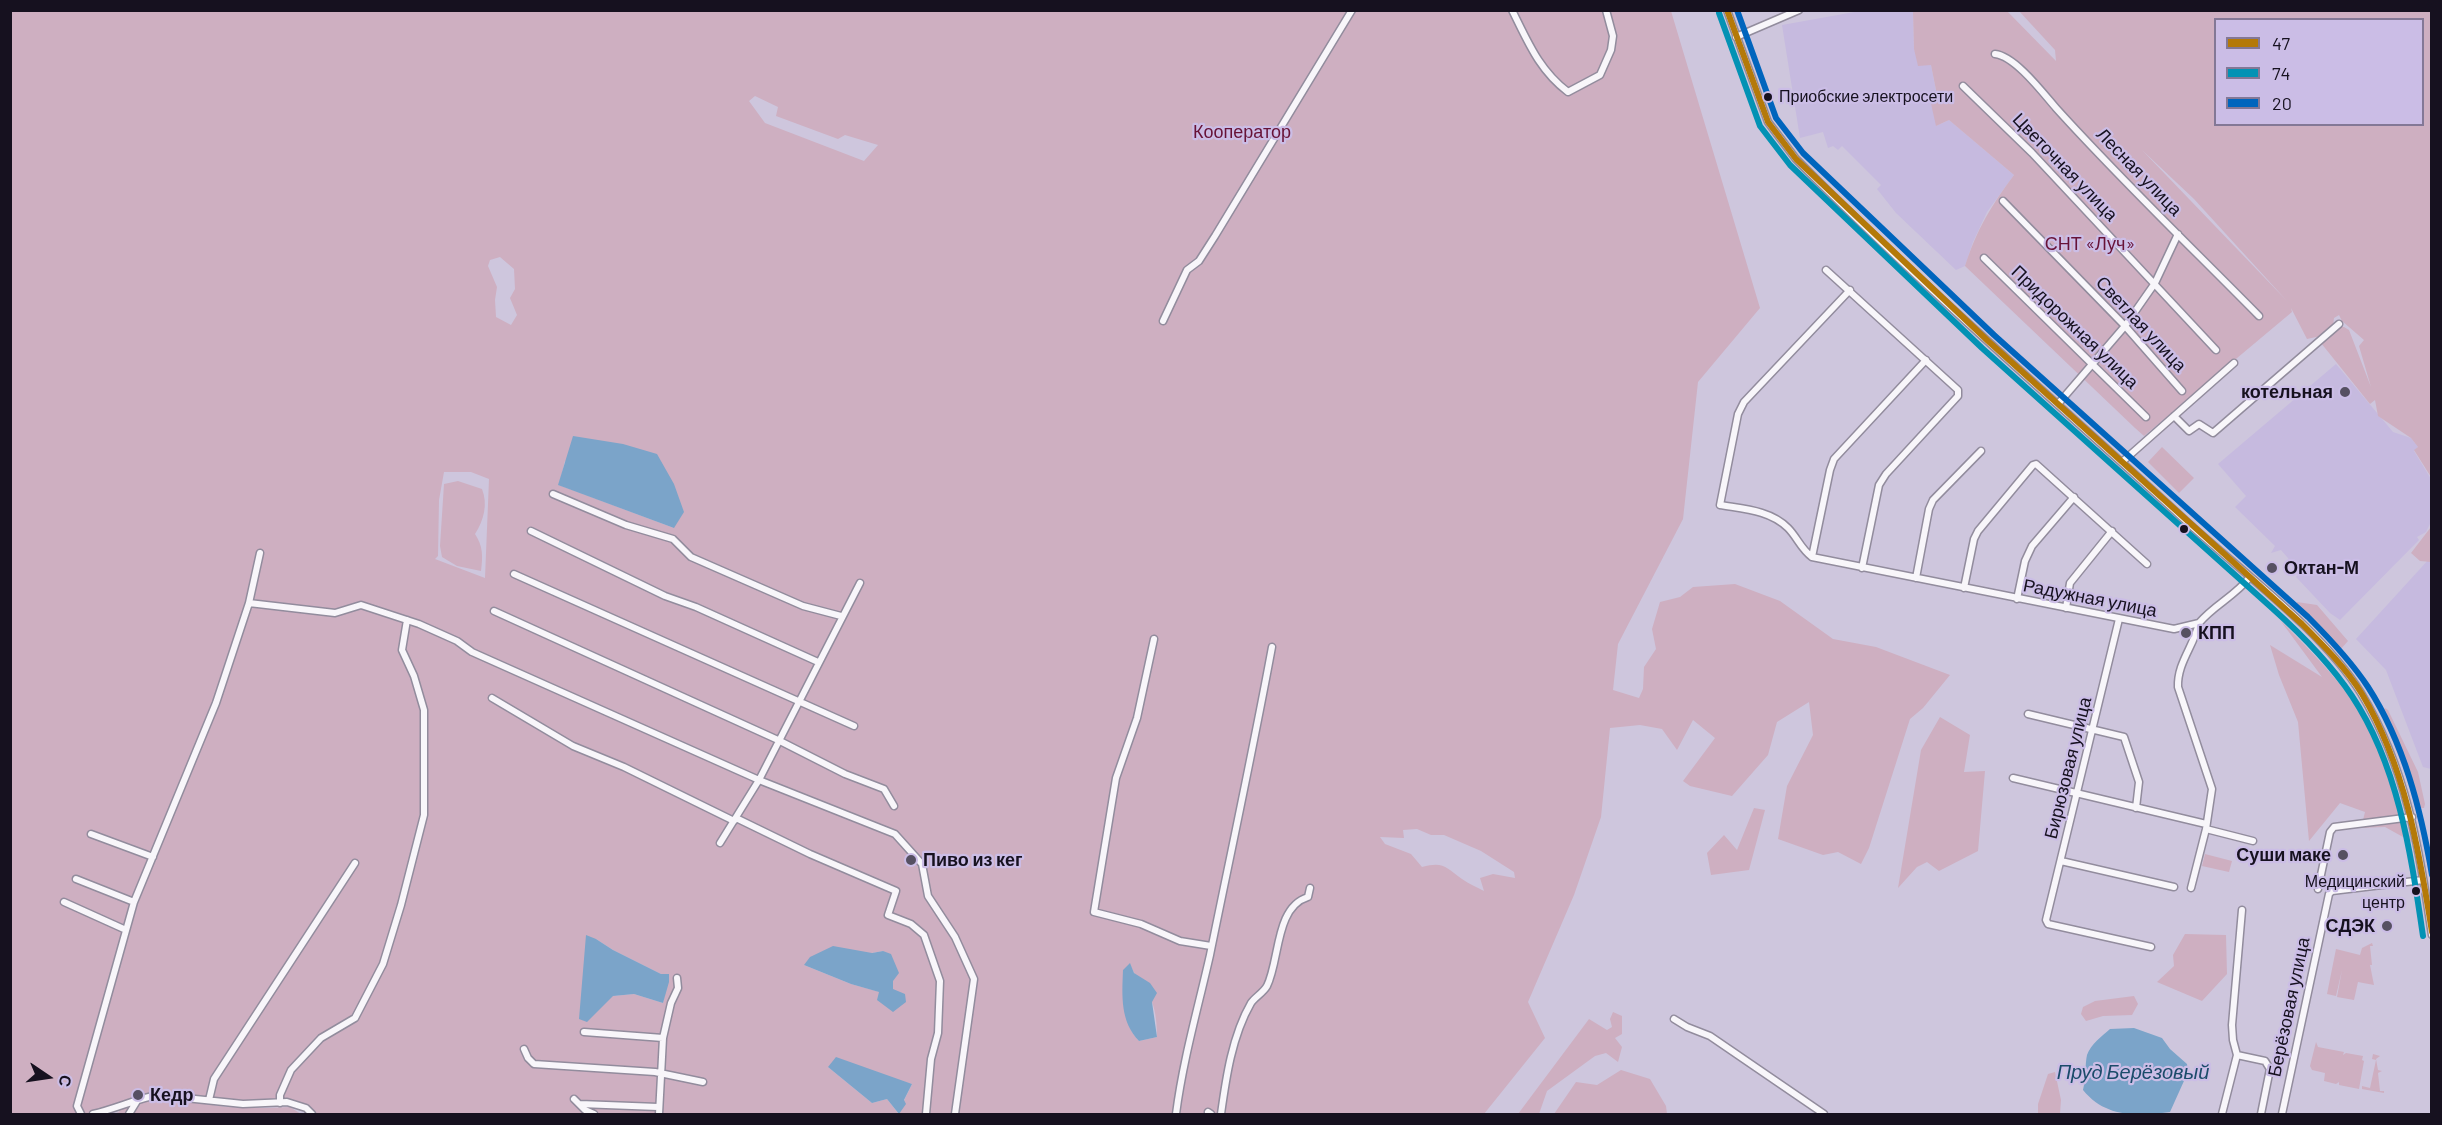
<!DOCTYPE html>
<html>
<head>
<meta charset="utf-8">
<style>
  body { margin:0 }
  #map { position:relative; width:2442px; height:1125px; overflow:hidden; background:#cec6dd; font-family:Barlow,sans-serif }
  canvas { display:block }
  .frame { position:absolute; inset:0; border:12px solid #16111f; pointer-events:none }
  .legend { position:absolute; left:2214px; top:18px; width:210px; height:108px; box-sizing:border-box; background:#cbbde6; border:2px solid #837896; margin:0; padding:8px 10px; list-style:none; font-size:18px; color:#16111f }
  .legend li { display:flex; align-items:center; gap:12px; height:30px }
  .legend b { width:30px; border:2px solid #837896 }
  .north { position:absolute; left:18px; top:1047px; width:60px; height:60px; -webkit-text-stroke:4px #cbbde6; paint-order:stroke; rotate:103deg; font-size:16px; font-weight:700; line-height:24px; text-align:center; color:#16111f }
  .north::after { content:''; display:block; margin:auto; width:21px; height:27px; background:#16111f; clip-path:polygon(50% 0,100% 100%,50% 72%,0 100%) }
</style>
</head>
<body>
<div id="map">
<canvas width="2442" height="1125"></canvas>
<div class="frame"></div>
<ul class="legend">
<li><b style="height:8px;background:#b47909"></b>47</li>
<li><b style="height:8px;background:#0392b4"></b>74</li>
<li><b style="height:8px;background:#0065bd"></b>20</li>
</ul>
<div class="north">С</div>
</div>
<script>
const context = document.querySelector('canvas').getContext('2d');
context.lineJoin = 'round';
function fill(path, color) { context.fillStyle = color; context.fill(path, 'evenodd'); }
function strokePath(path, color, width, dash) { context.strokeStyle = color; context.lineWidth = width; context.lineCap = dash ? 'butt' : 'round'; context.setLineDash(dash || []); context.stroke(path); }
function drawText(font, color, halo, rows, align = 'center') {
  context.font = font + ' Barlow,sans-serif'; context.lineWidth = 4.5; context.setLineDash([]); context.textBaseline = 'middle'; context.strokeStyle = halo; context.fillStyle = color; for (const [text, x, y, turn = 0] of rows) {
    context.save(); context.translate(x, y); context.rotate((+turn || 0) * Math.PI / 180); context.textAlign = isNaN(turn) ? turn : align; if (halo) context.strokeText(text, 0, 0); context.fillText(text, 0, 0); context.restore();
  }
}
fill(new Path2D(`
  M1860,11H1913L1914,50L1931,65L1937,96L1936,126L1949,120L2014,175L1987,212L1973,242L1965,266L1956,270L1896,213L1877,189L1881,185L1842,146L1838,150L1833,146L1828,148L1823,132L1800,138L1782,25Z
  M2336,364L2393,432L2411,438L2418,447L2414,451L2431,479V522L2426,532L2417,537L2419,540L2340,620L2330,613L2296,577L2300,572L2281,550L2271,553L2275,546L2235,507L2246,496L2218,464Z
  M2430,558L2432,559L2431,769L2423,767L2386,670L2356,639Z`), '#c6badf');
fill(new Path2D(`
  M10,11H1671L1760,308L1698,382L1683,519L1618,644L1613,690L1639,698L1643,689L1644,667L1656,649L1652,629L1660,602L1680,597L1693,587L1735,584L1780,601L1833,639L1876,647L1950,675L1923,708L1910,719L1869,848L1861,864L1838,852L1823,855L1778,839L1787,786L1813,735L1809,702L1777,722L1768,755L1732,796L1690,786L1683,781L1715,738L1693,720L1677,750L1662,729L1640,725L1610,728L1601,817L1574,895L1528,1002L1545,1038L1484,1114H317L310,1106L287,1099L258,1103L186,1094L151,1093L146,1095L150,1101H184L227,1107L265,1108L290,1107L301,1114H113L119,1112L117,1106L84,1114H11ZM755,96L778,107L776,116L838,139L845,135L878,145L864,161L765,123L749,101ZM500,257L514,269L515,289L510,298L517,315L511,325L496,317L495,300L497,287L488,266L490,260ZM565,461L674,528L559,485ZM444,472H471L489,479L485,578L435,559L438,556L439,500ZM1417,829L1431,835H1444L1481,851L1514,872L1515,878L1493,874L1480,878L1484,891C1477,887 1469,884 1462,879C1446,867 1443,861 1422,867L1411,854L1385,844L1380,837L1404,838L1403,830ZM596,939L613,950L661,974H669L663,1003L634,994L613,996ZM883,951L893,981V989L880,992L851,984L804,965ZM1130,964C1135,978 1147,989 1152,1002C1156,1012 1157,1026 1157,1037L1139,1041C1118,1019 1128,991 1130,964ZM828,1067L901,1081L912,1084L898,1113L887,1099L872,1103Z
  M1913,11H2007L2056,61L2055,50L2019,11H2431V477L2414,450L2418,447L2411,438L2378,416L2375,400L2370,404L2321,343L2340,327H2344L2349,330L2371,387L2359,346L2364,340L2342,321L2339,315L2334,318L2333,327L2321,336L2307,339L2291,308L2292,312L2144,436L2135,428L1965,266C1977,229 1991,206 2014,175L1949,120L1936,126L1930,99L1937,95L1931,65L1918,66L1914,49ZM2216,20H2422V124H2216ZM2142,150L2194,199L2287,301Z
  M2162,447L2194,478L2179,493L2148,462Z
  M458,481L482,489C488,504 484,520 475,534C483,546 483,556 481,571L457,566L442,557L440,546L444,484Z
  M2431,527V562L2420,561L2411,553Z
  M2297,602L2317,605L2348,641L2340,650L2297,606Z
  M2280,620C2320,660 2360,700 2383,754C2394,782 2402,813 2412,842L2385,827L2361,828L2365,812L2340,803L2309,841L2298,722L2279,675L2270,645L2322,677Z
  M2385,708L2388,710L2418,772L2425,804L2424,808H2419L2381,712Z
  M1940,717L1970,735L1964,772L1985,771L1978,851L1939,871L1927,862L1917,867L1898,888L1921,750Z
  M1754,808L1765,810L1749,870L1711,875L1707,853L1724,835L1737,850Z
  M2205,854L2232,861L2229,872L2202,866Z
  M2185,934L2226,935L2227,974L2202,1001L2157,982L2174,966L2173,955Z
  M2372,943L2373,946H2370L2372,965H2370L2374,985L2358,982L2354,1000L2337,997L2342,970L2336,996L2327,994L2336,949L2360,955L2362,948Z
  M2134,996L2138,1004L2132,1015L2103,1016L2086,1021L2081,1014L2083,1007L2095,1001Z
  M1613,1012L1622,1016V1034L1615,1038L1622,1047L1618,1062L1606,1053L1595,1056L1547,1091L1539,1114H1518L1589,1019L1607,1030L1612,1027L1610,1019Z
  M2316,1042L2318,1047L2344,1052L2343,1055L2346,1053L2363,1056L2362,1060L2364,1061L2359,1089L2339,1085V1082L2336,1084L2324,1081L2325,1073L2312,1070L2310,1066Z
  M2373,1054L2380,1056L2376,1059L2378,1070L2382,1071L2378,1073L2380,1091H2384V1093L2362,1089V1086L2370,1088L2376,1060L2372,1059Z
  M1621,1070L1650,1079L1666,1106L1667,1114H1554L1576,1082L1597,1085Z
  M2055,1072L2061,1100L2060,1114H2038V1104L2048,1074Z`), '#ceafc1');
fill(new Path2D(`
  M573,436L623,444L657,454L674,484L684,512L674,528L558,485Z
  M586,935L596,939L613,950L661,974H669V982L663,1003L634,994L613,996L587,1022L579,1019Z
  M833,946L872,953L883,951L891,954L899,973L893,981V989L905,994L906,1002L893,1012L877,1000L879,992L851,984L804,965L810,957Z
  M1130,963L1134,973L1150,983L1157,993L1152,1002L1157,1037L1139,1041C1120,1021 1122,996 1123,970Z
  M2134,1028L2162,1038L2170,1049L2187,1064L2188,1072L2170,1112C2136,1116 2106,1118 2083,1090C2086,1078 2085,1064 2087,1055C2091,1044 2102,1036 2110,1029Z
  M836,1057L912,1084L904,1100L906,1104L899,1114L887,1099L872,1103L828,1067Z`), '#7ba4c9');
const minor = new Path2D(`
  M1512,10C1528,42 1539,70 1568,92L1600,75L1611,50L1613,36L1606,10
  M1727,10L1768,122L1796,159C1920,284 2054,400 2184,519C2239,570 2322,630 2361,693C2407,769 2419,849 2432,935
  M1736,37L1799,10
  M1995,54C2015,56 2043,93 2056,108C2121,180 2191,247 2259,316
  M1963,86L2032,153L2216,350
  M2003,201L2125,326L2182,391
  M1984,258L2146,417
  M1826,270L1958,390V396L1886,474L1879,485L1862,568
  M1850,290L1744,402L1738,414L1720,505C1743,509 1770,510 1788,528C1797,537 1801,549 1812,557L2174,629L2199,623C2194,646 2177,663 2178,687L2212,789L2206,829L2191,888
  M1163,321L1187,270L1199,261L1215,236L1352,10
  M2058,404L2125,326L2155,283L2178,234
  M2174,416L2189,431L2199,424L2213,433L2339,324
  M2122,462L2234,363
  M553,494L626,525L673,539L691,557L803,606L841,616
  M531,531L665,596L696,607L818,662
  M1812,557L1830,470L1834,459L1926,360
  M514,574L854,726
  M1916,578L1929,509L1933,500L1981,451
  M860,583L759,780L895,834L922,864L928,896L955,937L974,979L955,1114
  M1964,588L1974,539L1978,531L2033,465L2036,464L2147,564
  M2017,599L2025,561L2032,546L2074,497
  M249,603L335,613L361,605L419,624L457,641L472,652L759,780L720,843
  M2066,608L2070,583L2112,531
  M494,611L778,740L845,774L884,789L894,806
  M2119,619L2046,920L2048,924L2151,947
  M2199,623C2214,605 2235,596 2249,578
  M1154,639L1137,718L1116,778L1094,912L1141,924L1180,941L1211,946
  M492,698L573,746L624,767L734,821
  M2028,714L2124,737L2139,782L2136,808
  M2013,778L2206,824
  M736,818L810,854L896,891L888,915L911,924L924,935L940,981L938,1033L931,1059L926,1114
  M2206,829L2253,841
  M91,834L153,857
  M2061,861L2174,887
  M76,879L134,902
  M2318,889L2330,832L2334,827L2412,817
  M64,902L126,930
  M1674,1019L1687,1027L1710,1036L1824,1114
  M584,1032L663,1038
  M524,1049L528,1058L534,1064L655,1072L703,1082
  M2237,1055L2233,1040L2232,1025L2242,910
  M574,1099L585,1110L594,1114
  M209,1100L214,1079L355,863
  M280,1103V1095L291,1070L321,1038L355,1018L383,964L401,905L424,815V710L414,676L402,650L407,620
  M580,1104L658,1107
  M1208,1112L1211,1114
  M81,1114L77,1106L134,902L216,703L249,603L260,553
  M93,1114C115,1109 136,1099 157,1095L243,1104L287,1102L306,1108L312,1114
  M129,1114L137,1101
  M659,1114L663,1038L671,1003L678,988L677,978
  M1176,1114C1183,1060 1198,1008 1210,955C1231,852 1253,750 1272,647
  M1221,1114C1226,1078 1232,1036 1251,1003C1255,997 1263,993 1267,986C1280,960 1275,907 1308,897L1310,888
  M2222,1114L2237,1055L2265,1061L2270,1069L2261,1114
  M2282,1114L2329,894L2332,891L2423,880`);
strokePath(minor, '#928c9d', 9);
strokePath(minor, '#f8f6fa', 6);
strokePath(new Path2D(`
  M1727,10L1768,122L1796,159L1988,341L2302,624C2324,646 2346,668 2362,694C2405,766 2419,850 2432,932`), '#b47909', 6);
strokePath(new Path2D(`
  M1719,13L1760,126L1790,165L1982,348L2272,608C2302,635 2330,663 2352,696C2399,767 2411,855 2423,936`), '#0392b4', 6);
strokePath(new Path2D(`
  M1737,10L1776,118L1803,153L1994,335L2308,617C2330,639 2351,661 2368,687C2404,743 2421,810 2432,875`), '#0065bd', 6);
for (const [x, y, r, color] of [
  [1768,97,5,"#16111f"],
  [2345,392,6,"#565062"],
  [2184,529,5,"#16111f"],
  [2272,568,6,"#565062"],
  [2186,633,6,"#565062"],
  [2343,855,6,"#565062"],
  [911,860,6,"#565062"],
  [2416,891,5,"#16111f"],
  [2387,926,6,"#565062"],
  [138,1095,6,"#565062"]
]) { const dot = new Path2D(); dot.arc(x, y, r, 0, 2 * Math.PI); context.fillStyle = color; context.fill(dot); strokePath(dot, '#cbbde6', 2); }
drawText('16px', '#16111f', '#cbbde6', [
  ["Приобские электросети",1779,97],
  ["Медицинский",2405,882,"right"],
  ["центр",2405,903,"right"]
], 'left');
drawText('18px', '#671237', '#cbbde6', [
  ["Кооператор",1242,132],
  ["СНТ «Луч»",2090,244]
]);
drawText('18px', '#16111f', '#cbbde6', [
  ["Цветочная улица",2065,167,46],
  ["Лесная улица",2139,172,46],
  ["Светлая улица",2141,324,47],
  ["Придорожная улица",2075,327,44],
  ["Радужная улица",2090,598,11],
  ["Бирюзовая улица",2068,768,-76],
  ["Берёзовая улица",2289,1007,-78]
]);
drawText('bold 18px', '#16111f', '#cbbde6', [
  ["котельная",2333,392,"right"],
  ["Октан-М",2284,568],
  ["КПП",2198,633],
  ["Суши маке",2331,855,"right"],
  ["Пиво из кег",923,860],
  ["СДЭК",2375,926,"right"],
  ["Кедр",150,1095]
], 'left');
drawText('italic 20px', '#1b4b6a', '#cbbde6', [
  ["Пруд Берёзовый",2133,1072]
]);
</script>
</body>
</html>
